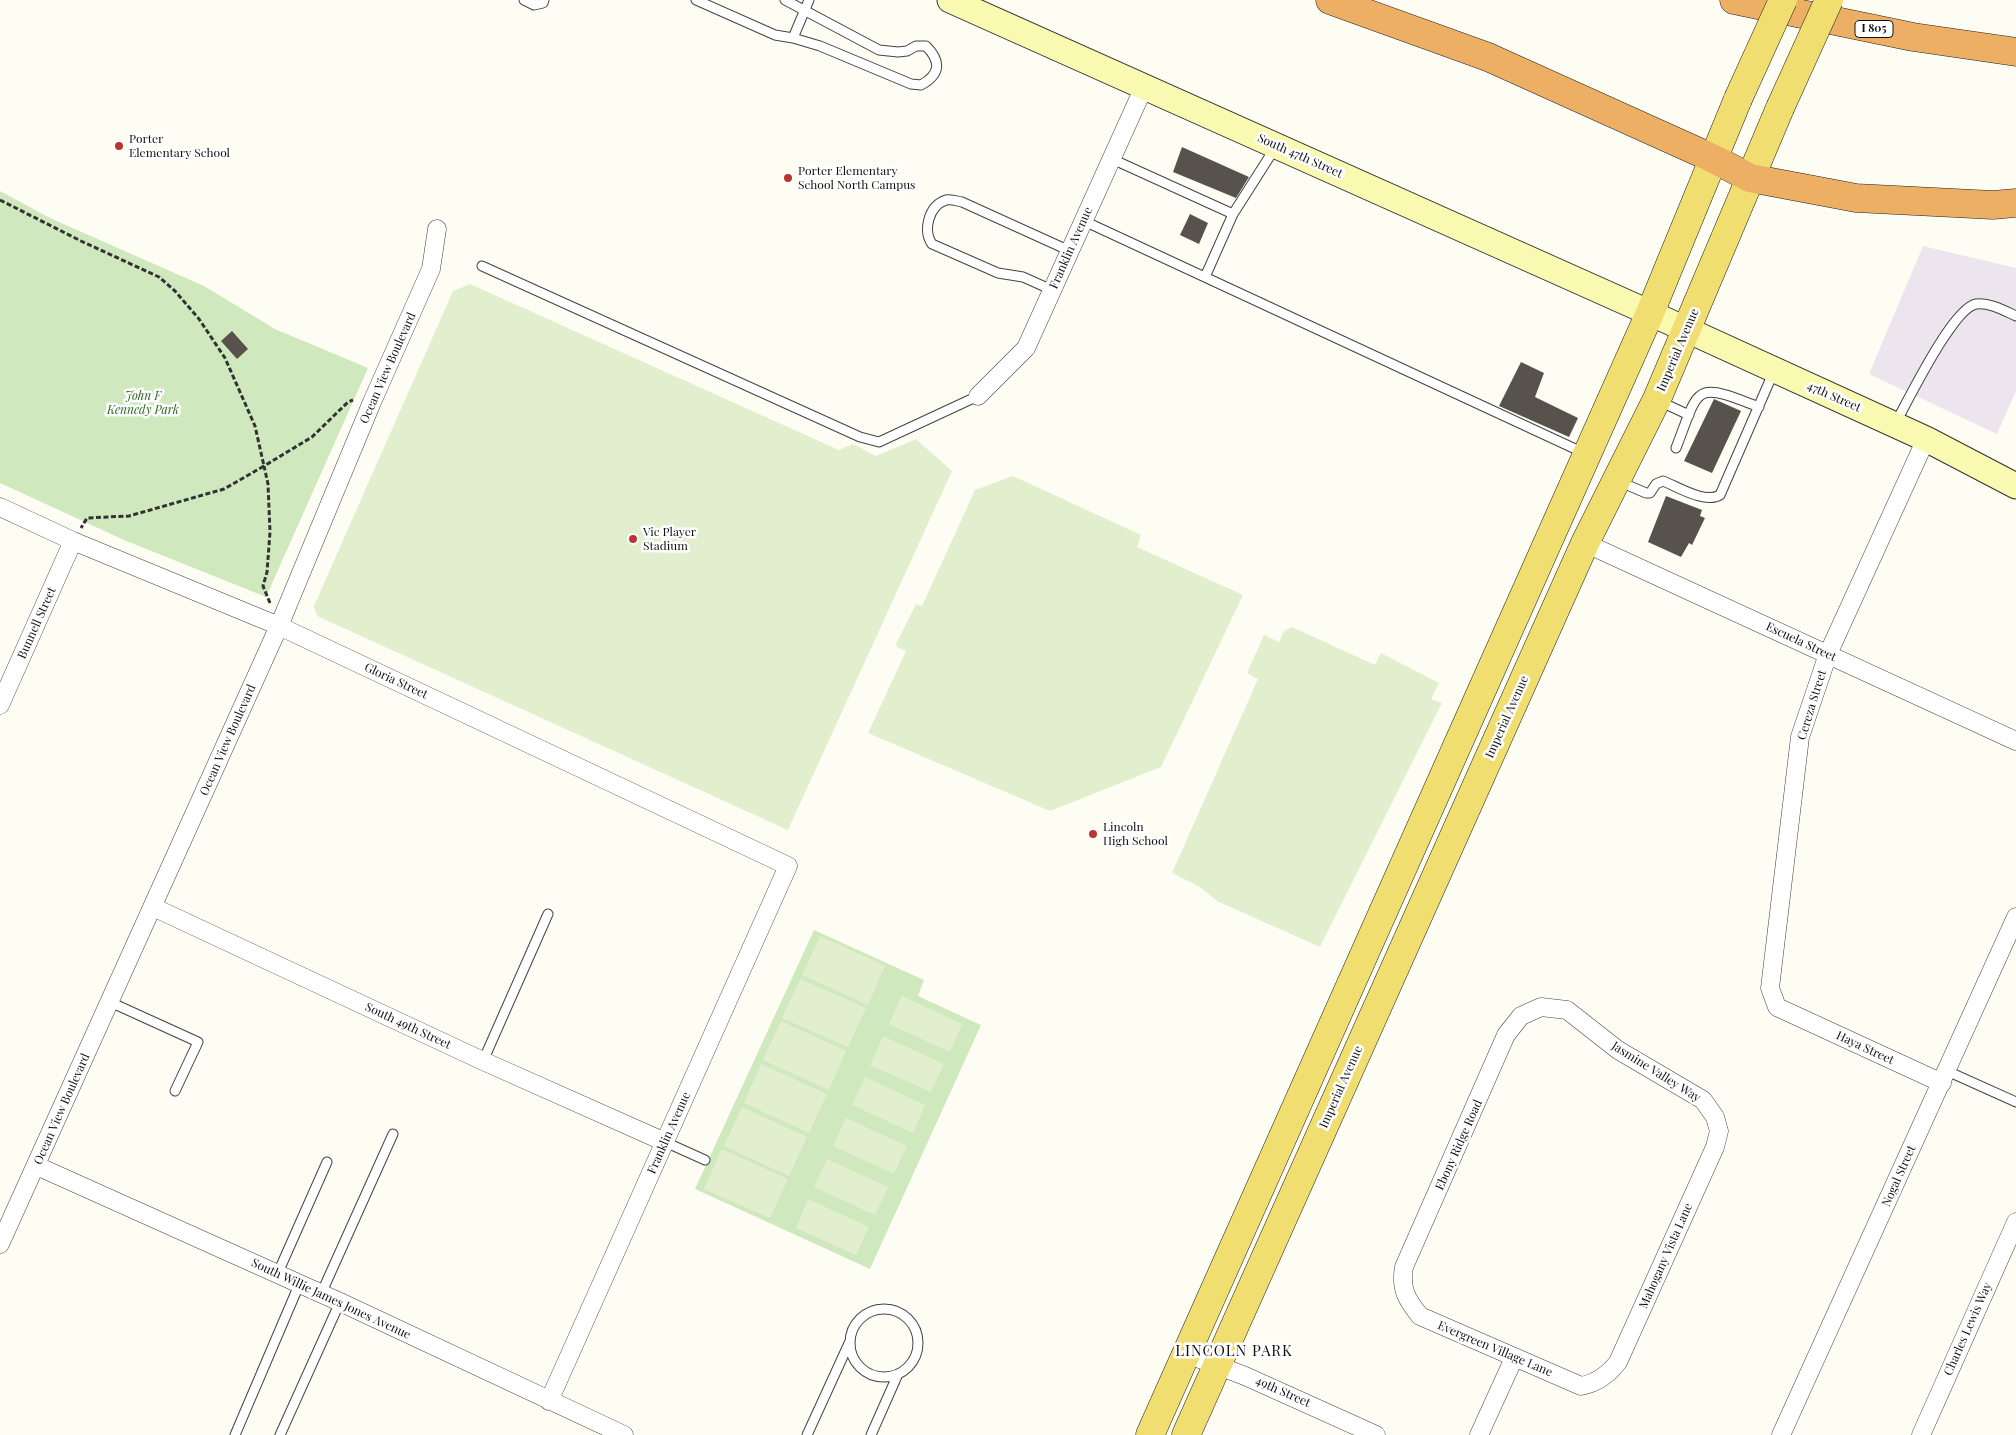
<!DOCTYPE html>
<html>
<head>
<meta charset="utf-8">
<style>
  body { margin:0 }
  canvas { display:block; background:#fefdf3 }
</style>
</head>
<body>
<canvas width="2016" height="1435"></canvas>
<script>
const context = document.querySelector('canvas').getContext('2d');
context.lineJoin = 'round';
function fill(path, color) { context.fillStyle = color; context.fill(path, 'evenodd'); }
function strokePath(path, color, width, dash) { context.strokeStyle = color; context.lineWidth = width; context.lineCap = dash ? 'butt' : 'round'; context.setLineDash(dash || []); context.stroke(path); }
function drawText(font, color, halo, rows, align = 'center') {
  context.font = font + ' "Playfair Display",serif'; context.lineWidth = 5; context.setLineDash([]); context.textBaseline = 'middle'; context.strokeStyle = halo; context.fillStyle = color; for (const [text, x, y, turn = 0] of rows) {
    context.save(); context.translate(x, y); context.rotate((+turn || 0) * Math.PI / 180); context.textAlign = isNaN(turn) ? turn : align; if (halo) context.strokeText(text, 0, 0); context.fillText(text, 0, 0); context.restore();
  }
}
fill(new Path2D(`
  M1923,246L2016,268V391L1997,434L1869,374Z`), '#ede5ee');
fill(new Path2D(`
  M0,191L50,218L204,286L275,329L368,368L266,597L124,540L0,483Z
  M814,930L924,980L918,996L981,1025L870,1269L695,1189Z`), '#d0e8be');
fill(new Path2D(`
  M470,284L839,450L853,444L876,456L916,439L952,471L788,830L317,616L314,606L453,291Z
  M1013,476L1141,535L1137,547L1243,595L1161,767L1050,811L868,733L906,651L895,646L916,604L922,606L975,490Z
  M1292,627L1375,665L1381,653L1439,683L1431,699L1442,703L1320,947L1217,901L1200,887L1172,873L1258,679L1247,673L1264,635L1279,642L1284,631Z
  M820,936L885,966L868,1005L802,975Z
  M800,979L866,1008L848,1047L782,1018Z
  M902,996L962,1024L950,1052L889,1024Z
  M781,1021L846,1051L829,1090L763,1060Z
  M883,1036L944,1064L931,1092L870,1065Z
  M761,1064L827,1094L809,1133L744,1103Z
  M865,1077L925,1105L913,1133L852,1105Z
  M742,1107L807,1137L789,1176L724,1146Z
  M846,1118L907,1146L894,1174L833,1146Z
  M722,1149L788,1179L770,1218L704,1189Z
  M827,1159L888,1187L875,1215L814,1187Z
  M808,1199L869,1227L856,1255L796,1228Z`), '#e1efcf');
fill(new Path2D(`
  M1182,147L1249,177L1236,198L1173,172Z
  M1190,214L1208,223L1199,244L1180,235Z
  M232,331L248,349L237,359L221,341Z
  M1521,362L1544,373L1535,397L1578,418L1569,437L1499,406Z
  M1714,399L1741,411L1712,473L1684,461Z
  M1666,496L1702,510L1700,516L1705,518L1692,545L1689,543L1681,557L1648,542Z`), '#58524d');
const service = new Path2D(`
  M524,0L534,5L543,3L544,0
  M696,0L775,35L793,38L820,46L911,84L921,85C941,74 941,61 926,46H916L907,51L898,52L879,50L785,0
  M793,38L809,0
  M1112,159L1233,214L1275,148
  M1084,221L1584,453
  M482,266L860,437L879,442L978,396
  M1205,277L1233,214
  M1052,290L1023,277L998,273L932,244C923,231 928,206 946,200C951,199 957,201 962,202L1070,251
  M1659,401L1689,415
  M1896,422C1909,399 1953,308 1976,304C1989,302 2005,311 2016,316
  M1676,448C1700,386 1693,381 1759,407
  M1618,481L1646,493H1650L1656,484L1663,481C1678,487 1705,504 1720,495L1774,371
  M110,1002L198,1042L175,1091
  M483,1061L548,914
  M1947,1071L2016,1102
  M665,1142L705,1160
  M277,1275L327,1162
  M321,1294L393,1134
  M850 1343a34 34 0 1 1 68 0a34 34 0 1 1-68 0Z
  M235,1435L299,1285
  M280,1435L340,1302
  M807,1435L850,1341
  M871,1435L898,1374`);
const minor = new Path2D(`
  M978,396L1026,348L1144,87
  M1926,439L1828,654L1800,737L1770,988L1777,1007L1942,1083
  M0,507L73,541L279,626L788,866L549,1401
  M1585,543L2016,741
  M0,705L73,541
  M153,907L483,1061L665,1142
  M1541,1007L1567,1010L1618,1050L1703,1100L1715,1117L1719,1131L1715,1147L1618,1362C1608,1375 1597,1383 1581,1386L1420,1316C1407,1300 1400,1289 1404,1267L1506,1035L1521,1016Z
  M37,1166L340,1302L624,1435
  M0,1244L279,626L372,402L431,269L437,229
  M1187,1354L1245,1376L1376,1435
  M1479,1435L1514,1358
  M1781,1435L2016,917
  M1921,1435L2016,1222`);
const secondary = new Path2D(`
  M950,0L1650,313L1926,439L2016,486`);
const primary = new Path2D(`
  M1150,1435L1650,313L1738,99
  M1186,1435L1585,543L1657,399L1780,108`);
const motorway = new Path2D(`
  M1330,0L1488,57L1712,158L1750,178L1856,198L1993,205L2016,203
  M1734,0L1913,37L2016,52`);
strokePath(service, '#434343', 11);
strokePath(minor, '#434343', 19);
strokePath(secondary, '#323232', 27);
strokePath(primary, '#212121', 29);
strokePath(motorway, '#212121', 29);
strokePath(new Path2D(`
  M0,200L81,241L159,277L175,291L199,319L225,358L255,426L264,466L224,489L129,516L87,518L81,528
  M270,603L263,586L267,572L270,532L268,484L264,466L312,437L348,402L353,400`), '#323232', 3, [5, 2.5]);
strokePath(service, '#fff', 9);
strokePath(minor, '#fff', 18);
strokePath(secondary, '#faf9b2', 25);
strokePath(primary, '#f1de71', 28);
strokePath(motorway, '#ecaf64', 28);
const primaryBridge = new Path2D(`
  M1738,99L1783,0
  M1780,108L1829,0`);
strokePath(primaryBridge, '#212121', 29, []);
strokePath(primaryBridge, '#f1de71', 28);
for (const [x, y, r, color] of [
  [119,146,5,"#b9362f"],
  [788,178,5,"#b9362f"],
  [633,539,5,"#b9362f"],
  [1093,834,5,"#b9362f"]
]) { const dot = new Path2D(); dot.arc(x, y, r, 0, 2 * Math.PI); context.fillStyle = color; context.fill(dot); strokePath(dot, '#fff', 2); }
for (const [x, y, w] of [
  [1874,29,38]
]) { const box = new Path2D(); box.roundRect(x - w / 2, y - 8.5, w, 17, 4); context.fillStyle = '#fff'; context.fill(box); strokePath(box, '#101010', 1); }
drawText('bold 11px', '#101010', null, [
  ["I 805",1874,29]
]);
drawText('12px', '#101010', '#fff', [
  ["Porter",129,139],
  ["Elementary School",129,153],
  ["Porter Elementary",798,171],
  ["School North Campus",798,185],
  ["Vic Player",643,532],
  ["Stadium",643,546],
  ["Lincoln",1103,827],
  ["High School",1103,841]
], 'left');
drawText('12px', '#101010', '#fff', [
  ["South 47th Street",1300,156,24],
  ["Franklin Avenue",1071,248,-66],
  ["Imperial Avenue",1678,350,-67],
  ["Ocean View Boulevard",388,368,-66],
  ["47th Street",1834,397,24],
  ["Bunnell Street",37,623,-66],
  ["Escuela Street",1801,642,25],
  ["Gloria Street",396,681,25],
  ["Cereza Street",1812,705,-73],
  ["Imperial Avenue",1507,717,-66],
  ["Ocean View Boulevard",228,740,-66],
  ["South 49th Street",408,1026,25],
  ["Haya Street",1865,1048,25],
  ["Jasmine Valley Way",1656,1072,32],
  ["Imperial Avenue",1341,1087,-66],
  ["Ocean View Boulevard",62,1109,-66],
  ["Franklin Avenue",669,1133,-66],
  ["Ebony Ridge Road",1459,1145,-66],
  ["Nogal Street",1899,1176,-66],
  ["Mahogany Vista Lane",1666,1256,-66],
  ["South Willie James Jones Avenue",331,1299,25],
  ["Charles Lewis Way",1968,1329,-66],
  ["Evergreen Village Lane",1495,1349,23],
  ["49th Street",1283,1392,24]
]);
drawText('italic 12px', '#2a6523', '#fff', [
  ["John F",143,396],
  ["Kennedy Park",143,410]
]);
context.letterSpacing = '1px';
drawText('15px', '#101010', '#fff', [
  ["LINCOLN PARK",1234,1351]
]);
context.letterSpacing = '0px';
</script>
</body>
</html>
